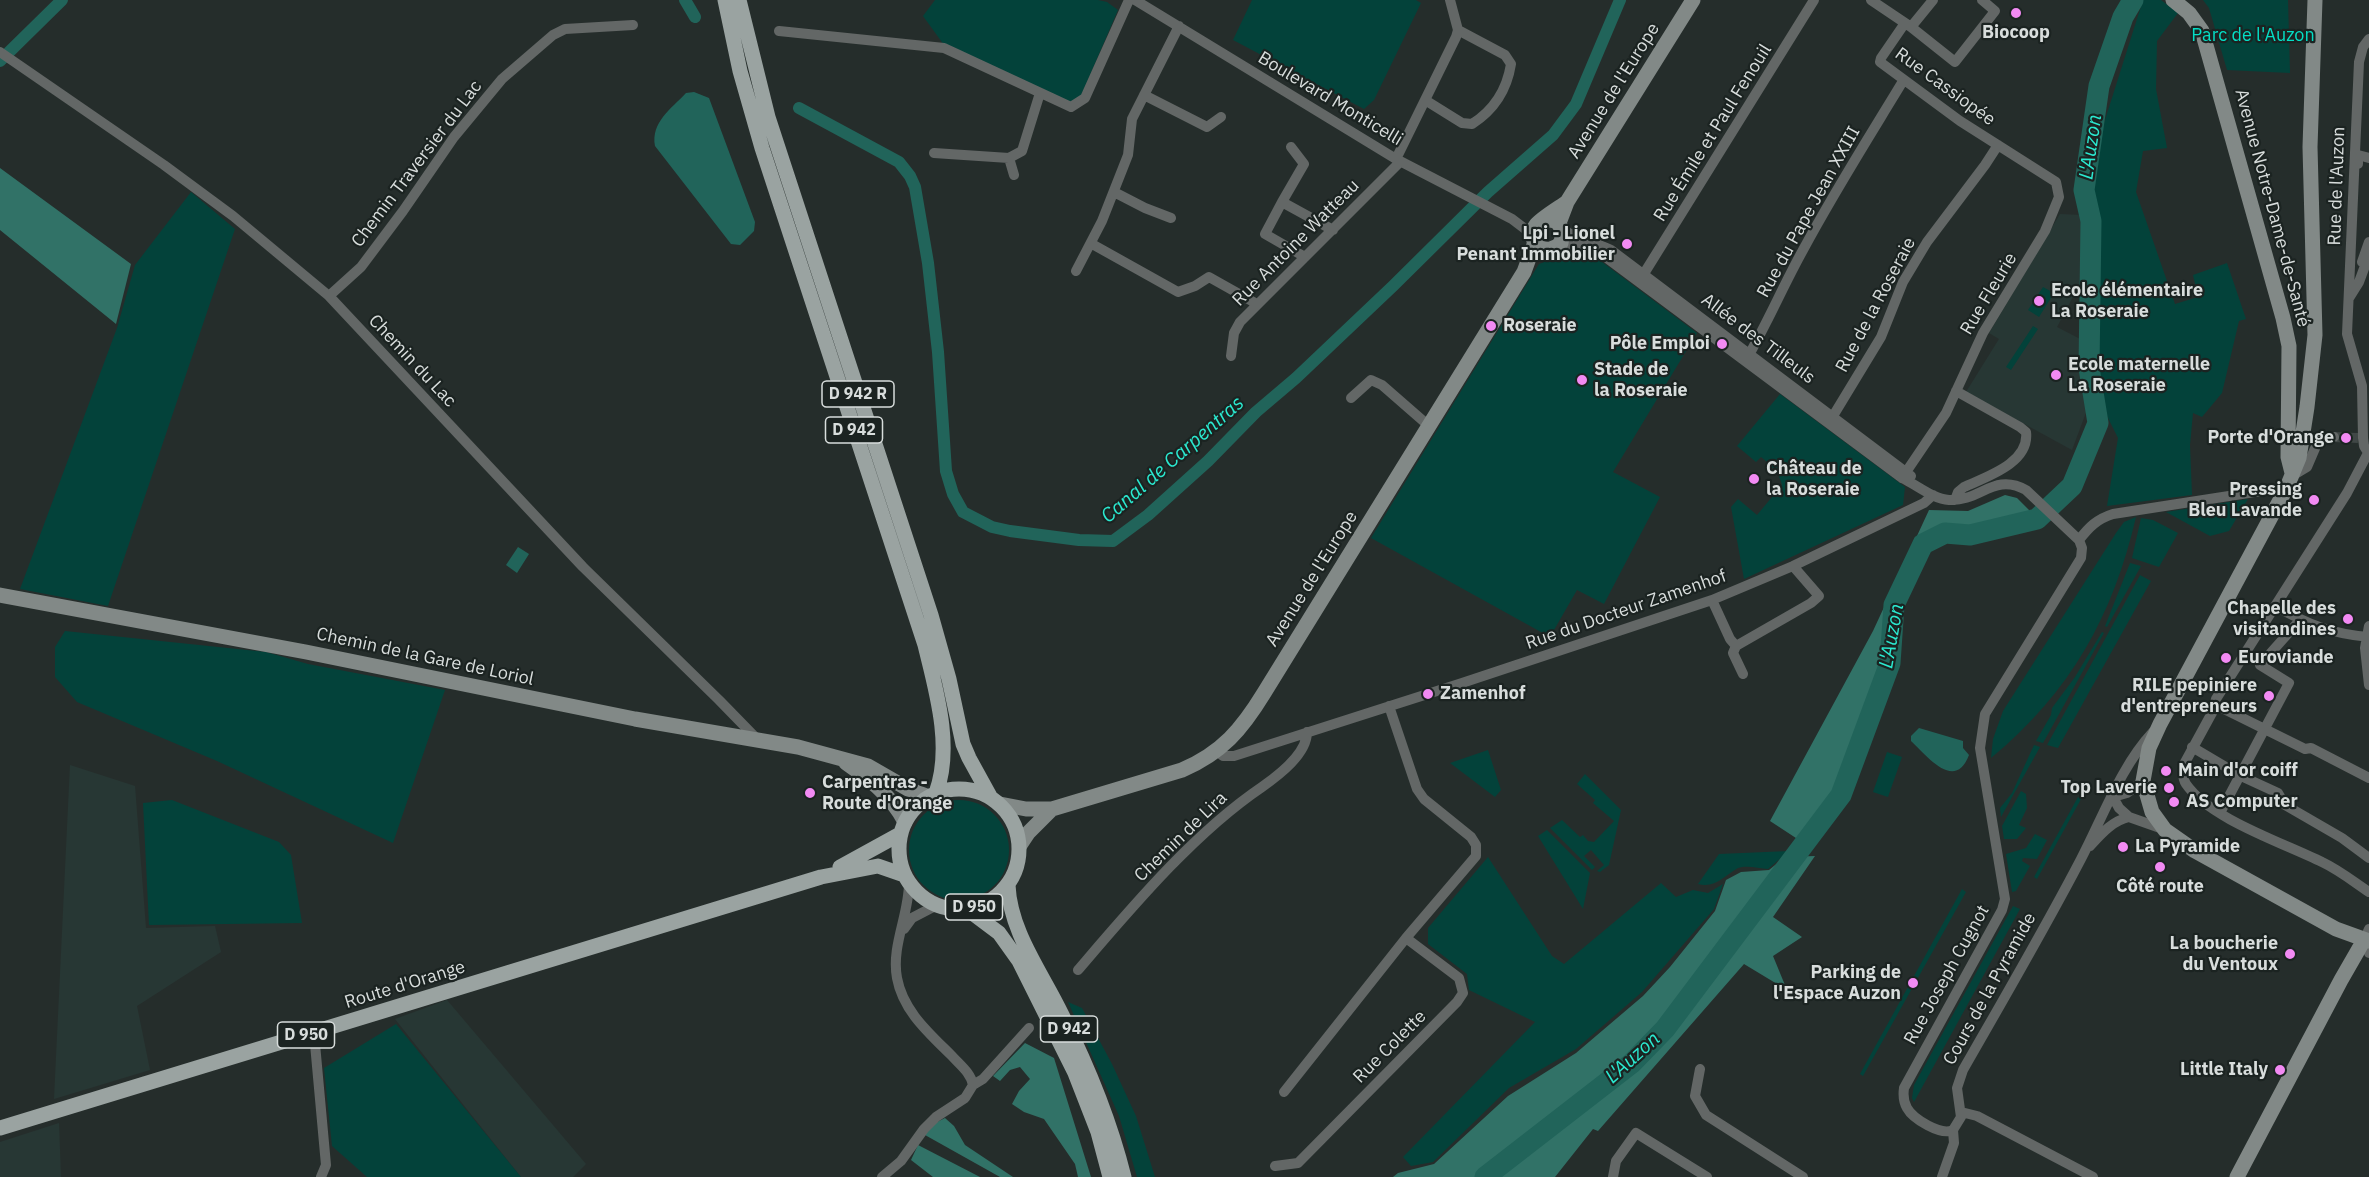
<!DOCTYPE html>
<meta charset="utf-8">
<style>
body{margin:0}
canvas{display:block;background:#252d2b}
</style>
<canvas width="2369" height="1177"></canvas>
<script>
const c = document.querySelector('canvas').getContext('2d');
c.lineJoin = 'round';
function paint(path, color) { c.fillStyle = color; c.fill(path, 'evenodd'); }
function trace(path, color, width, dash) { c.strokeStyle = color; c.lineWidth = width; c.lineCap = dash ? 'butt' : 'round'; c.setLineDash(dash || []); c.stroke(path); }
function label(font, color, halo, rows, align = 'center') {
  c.font = font + ' "IBM Plex Sans",sans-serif'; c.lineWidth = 4.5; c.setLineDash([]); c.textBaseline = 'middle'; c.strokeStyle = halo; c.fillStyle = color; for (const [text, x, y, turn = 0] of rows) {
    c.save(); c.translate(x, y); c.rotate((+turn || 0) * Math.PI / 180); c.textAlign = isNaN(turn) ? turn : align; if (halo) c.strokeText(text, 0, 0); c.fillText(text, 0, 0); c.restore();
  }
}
const built = new Path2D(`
 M2060,214l22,1 2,61 -27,51 27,14 4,66 -16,43 -106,-58 33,-53 -10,-6z
 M70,765l65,21 11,142 69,-2 6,26 -84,54 13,64 -96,29z
 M447,1000l139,164 -13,13h-52l-126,-158z
 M59,1123l2,54h-61v-35z`);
const green = new Path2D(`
 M935,0h163l9,2 11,8 -37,86 -10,8 -127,-59 -21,-29z
 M1252,0h164l5,3 -47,97 -10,9 -131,-69z
 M2143,0h18l17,13 -21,28 -1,48 11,59 -24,3 -7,41 39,112 23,-7 -5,-22 34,-12 19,56 -7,2 -17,72 -20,24 -9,-4 -3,32 2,50 -85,11 11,-68 -14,-28 -13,-66 8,-92 -8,-88z
 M2203,0h85l2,73 -63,-3 -18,-62z
 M191,192l44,37 -127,377 -88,-17 97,-261 18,-63z
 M1572,251l26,8 99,74 -84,139 47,25 -56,107 -27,-14 -27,47 -179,-99 168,-274z
 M2043,287l11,6 -15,24 -11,-7z
 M2033,326l5,3 -27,41 -5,-3z
 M1780,394l125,93 -2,18 -159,74 -13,-72 7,-8 19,16 25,-30c-3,-13 -11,-20 -21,-28l-5,5 -19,-16z
 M2248,499l-19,32 -19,5 -44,-24z
 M2136,517c-23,99 -66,176 -145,241l2,-19 10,-28 113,-178 8,-11z
 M2141,518l12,2 25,13 -19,34 -27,-9z
 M2130,563l11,3 -34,61 -2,-1z
 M2140,575l11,6 -93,167 -11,-3z
 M65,631l201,21 42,12 137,26 -52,153 -176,-82 -140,-59 -22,-25v-30z
 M2102,632l2,1 -61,110 -7,-2 15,-26 1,-7 23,-31z
 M2034,745l6,2 -39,70 -1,-9 12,-15z
 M1488,750l13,40 -6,7 -45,-34z
 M1887,752l15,5 -14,40 -15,-5z
 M1585,774l36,36 -12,55 -9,7 -3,-1 7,-6 -13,-15 -7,6 11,11 -3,3 -42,-42 12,-8 18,17 3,-2 5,6 6,1 20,-21 -21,-18 2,-3 -18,-16z
 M2021,791l5,3 1,14 -8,17 7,3 -9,11h-13l-2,-13z
 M2078,797l3,2 -44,80 -3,-2z
 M909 850a50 50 0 1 1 100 0a50 50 0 1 1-100 0Z
 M172,800l107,42 12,13 11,68 -153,2 -6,-122z
 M1547,830l43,43 -7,36 -45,-73z
 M2035,834l12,6 -10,19 -14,-1 -1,3 8,5 -14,25 -4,1 -6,-38 20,-6z
 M1789,851l-21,18c-9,-1 -22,-4 -30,-1 -13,7 -23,21 -40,16l21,-30z
 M1488,857l64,99 12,8 97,-81 15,14 17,-7 15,3 15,-9 -9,25 -72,83 -66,57 -67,39 -76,74 -22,4 -8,-9 132,-135 -66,-32 -2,-16 -39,-30v-16z
 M1962,889l4,3 -103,184 -3,-2z
 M2013,906l7,3 -106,193 -2,-4 2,-13z
 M1068,1002l14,6 30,56 24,52 19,61h-18l-18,-61z
 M396,1024l125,153h-154l-35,-31 -8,-78z`);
const forest = new Path2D(`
 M0,168l131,96 -15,60 -116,-94z
 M2005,495l12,3 17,17 -63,15 -29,-1 -22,12 -30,65 -3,56 -49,132 -39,46 -29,-19 103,-190 56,-121 39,1z
 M1815,856l-42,61 29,20 -29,19 14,34 -43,-26 -146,167 -5,-2 -38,48h-162l5,-4 36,-9 74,-68 68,-43 67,-57 27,-29 45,-56 11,-31 15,-8 28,-2 16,-13z
 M1025,1043l29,15 37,119h-13l-3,-13 -31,-45 -20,-7 -12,-8 7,-13 11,-12 -10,-12 -10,3 -10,11 -7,-5z
 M945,1118l9,8 11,19 48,32h-13l-75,-42 6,-10z
 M918,1145l62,32h-47l-22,-17z`);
const water = new Path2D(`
 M694,92l15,6 46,124 -1,9 -14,14 -9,-1 -76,-98c-4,-24 16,-37 31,-53z
 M518,547l11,7 -12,19 -11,-8z
 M1919,728l44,13v7l6,7c-14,37 -42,1 -58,-14v-5z`);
const canal = new Path2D(`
 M685,0l10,17
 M0,61l62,-61
 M799,108l100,54 11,14 5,11 13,76 10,89 8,119 7,23 10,18 29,15 18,4 69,9 34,1 35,-26 60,-54 48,-49 40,-34 97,-92 95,-94 65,-57 23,-31 44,-104`);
const river = new Path2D(`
 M1485,1177l147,-114 33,-34 176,-234 49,-132 4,-58 29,-61 22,-11 25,2 67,-16 35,-33 26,-63 -9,-55 2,-147 -7,-31 15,-104 24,-69 10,-17`);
const streetTunnel = new Path2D(`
 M2334,437l24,1`);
const street = new Path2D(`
 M1135,0l261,159 116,60 21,16
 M1871,0l40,27 44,35 40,-51 -13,-11
 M1911,27l22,-27
 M779,31l165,17 127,59 14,-9 44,-98
 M2369,39l-6,8 -4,15 -12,272 15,52 1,52 1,8 5,8
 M0,52l164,113 69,51 96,80 254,271 136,133 39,40
 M1144,95l63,32 14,-10
 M1425,100l37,23 10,1c22,-14 35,-35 39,-60l-6,-9 -47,-25
 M934,153l75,5 13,-7 18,-58
 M1009,158l5,17
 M1396,159l60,-122 2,-7 -8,-30
 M2358,164v-9l11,3
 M1114,192l31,16 26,10
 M1282,202l22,-38 -13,-17
 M1563,230c16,9 32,12 48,20l300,226
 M1092,244l86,48 17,-6 14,-9 48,27
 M1558,246l22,-1 20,8 302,225c15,7 31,21 47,22 31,2 45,-28 77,-10l53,50 3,8 -1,10 -96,156 -5,34 25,151 -3,11 -98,178c-1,7 -1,13 3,20 6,11 34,28 46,22
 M1305,257l-40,-23 17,-32 51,28
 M2362,262l7,-20
 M1076,271l26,-50 26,-66 4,-36 47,-93
 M1640,280l174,-280
 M329,296l32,-29 42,-56 51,-74 48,-58 51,-44 12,-6 68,-4
 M2349,298l10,-16 10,-27
 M1231,356l3,-23 6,-11 160,-160
 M1746,360c21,-36 37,-74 57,-110 31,-58 66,-113 100,-169
 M1351,398l20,-18 11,5 47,41
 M1830,421l51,-84 22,-55 24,-40 58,-77 13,-20
 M2368,453l-21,40 -131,206 -3,12 -30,55c0,6 -1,12 3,18 24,35 98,59 136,78 17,8 32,20 47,30
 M2292,476l15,-9 12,-28 15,-2
 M1902,478l44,-65 37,-80 62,-102 14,-34 -3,-15 -96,-61 -80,-59 1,-4 24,-35
 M1955,500l3,-8 6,-5c22,-10 66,-24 62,-55l-6,-5 -64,-36
 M2079,540c10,-13 18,-21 34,-26l174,-27
 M1712,600l18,39 6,7 75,-43 8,-7 -26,-30
 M2275,606c32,18 57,28 94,31
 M2369,626l-4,22 4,37
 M1736,646l-3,7 10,21
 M2214,704l91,45 6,-1 58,30
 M2192,747l49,29 37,17 7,12 57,33 27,20
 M1216,751l7,5h11l228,-73 250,-83 81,-34 131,-63 9,-8
 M2113,797l14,-4 16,-12
 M2113,797l6,11 10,9
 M2220,813l69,-130 -29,-18 40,-45
 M2090,846c11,-12 22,-25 39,-29l34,12
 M904,929l8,-11 25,-13
 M2369,929l-5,11 5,13
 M1078,970c54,-63 116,-137 184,-183 17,-12 45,-33 45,-55
 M314,1033l12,132 -5,12
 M1700,1069l-5,27 11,19 97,62
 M973,1085l10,-6 46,-51
 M1284,1092l122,-154 70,-82v-11l-5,-8 -47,-38 -7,-10 -28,-83
 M1961,1112l16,4 116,61
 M1953,1130l8,-13 -4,-29 6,-18c40,-70 81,-140 118,-211 22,-42 40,-93 72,-127
 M1275,1166l23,-3 159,-161 6,-9 -4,-15 -53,-40
 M882,1177l19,-16 23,-32 12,-12 29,-19 8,-13c-2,-12 -13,-20 -21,-29 -23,-23 -49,-45 -55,-78 -6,-32 12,-63 12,-95
 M1613,1177l3,-16 20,-28 71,44
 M1942,1177l12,-34 -1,-13`);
const secondary = new Path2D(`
 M2173,0l16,13 13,18 81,287 6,28 -1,111 4,16
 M2315,0l-5,147 5,188 -8,72 -8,51 -12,29 -127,237 -11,24 -6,33 9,31 13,18 30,21 141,78 33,12
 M1545,219l11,2 7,9 -2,13c-15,16 -37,-2 -25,-18 4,-6 24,-18 31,-23
 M1559,223l8,-21 126,-202
 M0,595l306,57 329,67 163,28 70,19 40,23 21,8
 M846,763c24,17 45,32 59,59
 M1000,804l26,5h26l130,-39c40,-17 60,-41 82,-77l260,-421 11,-30
 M1020,845l8,-12 24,-24
 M2237,1177l104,-197 23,-40`);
const primary = new Path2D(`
 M725,0l15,71 22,77 163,497c11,45 28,102 11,148
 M739,0l29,117 163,498 18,64 14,65 6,14 22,40
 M899 849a60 60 0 1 1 120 0a60 60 0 1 1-120 0Z
 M840,867l60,-33
 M1008,885c2,47 34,88 54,130 26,52 48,106 62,162
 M967,909l32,24 20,28 56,112 23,59 12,45
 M0,1128l821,-251 57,-11 26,9`);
const markers = [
 [2016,13,6,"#f28af3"],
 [1627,244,6,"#f28af3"],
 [2039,301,6,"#f28af3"],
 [1491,326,6,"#f28af3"],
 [1722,344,6,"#f28af3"],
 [2056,375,6,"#f28af3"],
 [1582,380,6,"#f28af3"],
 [2346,438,6,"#f28af3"],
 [1754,479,6,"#f28af3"],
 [2314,500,6,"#f28af3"],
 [2348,619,6,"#f28af3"],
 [2226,658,6,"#f28af3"],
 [1428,694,6,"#f28af3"],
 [2269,696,6,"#f28af3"],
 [2166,771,6,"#f28af3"],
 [2169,788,6,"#f28af3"],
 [810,793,6,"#f28af3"],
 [2174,802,6,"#f28af3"],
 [2123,847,6,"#f28af3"],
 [2160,867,6,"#f28af3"],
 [2290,954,6,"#f28af3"],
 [1913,983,6,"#f28af3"],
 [2280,1070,6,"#f28af3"]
];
const shields = [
 [858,394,72],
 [854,430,57],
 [974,907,57],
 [1069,1029,57],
 [306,1035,57]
];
const shieldNames = [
 ["D 942 R",858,394],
 ["D 942",854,430],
 ["D 950",974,907],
 ["D 942",1069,1029],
 ["D 950",306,1035]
];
const poiNames = [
 ["Biocoop",2016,33,"center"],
 ["Lpi - Lionel",1615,234,"right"],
 ["Penant Immobilier",1615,255,"right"],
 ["Ecole élémentaire",2051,291],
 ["La Roseraie",2051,312],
 ["Roseraie",1503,326],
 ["Pôle Emploi",1710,344,"right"],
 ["Ecole maternelle",2068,365],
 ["La Roseraie",2068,386],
 ["Stade de",1594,370],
 ["la Roseraie",1594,391],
 ["Porte d'Orange",2334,438,"right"],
 ["Château de",1766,469],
 ["la Roseraie",1766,490],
 ["Pressing",2302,490,"right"],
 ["Bleu Lavande",2302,511,"right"],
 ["Chapelle des",2336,609,"right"],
 ["visitandines",2336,630,"right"],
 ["Euroviande",2238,658],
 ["RILE pepiniere",2257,686,"right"],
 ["d'entrepreneurs",2257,707,"right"],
 ["Zamenhof",1440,694],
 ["Main d'or coiff",2178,771],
 ["Carpentras -",822,783],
 ["Route d'Orange",822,804],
 ["Top Laverie",2157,788,"right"],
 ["AS Computer",2186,802],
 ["La Pyramide",2135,847],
 ["Côté route",2160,887,"center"],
 ["La boucherie",2278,944,"right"],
 ["du Ventoux",2278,965,"right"],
 ["Parking de",1901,973,"right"],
 ["l'Espace Auzon",1901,994,"right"],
 ["Little Italy",2268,1070,"right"]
];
const parkNames = [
 ["Parc de l'Auzon",2253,36]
];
const streetNames = [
 ["Rue Cassiopée",1945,87,36],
 ["Avenue de l'Europe",1614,91,-58],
 ["Boulevard Monticelli",1330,99,31],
 ["Rue Émile et Paul Fenouil",1713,133,-58],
 ["Chemin Traversier du Lac",417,164,-53],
 ["Rue de l'Auzon",2337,186,-88],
 ["Avenue Notre-Dame-de-Santé",2272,208,75],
 ["Rue du Pape Jean XXIII",1809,212,-61],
 ["Rue Antoine Watteau",1296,243,-45],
 ["Rue Fleurie",1989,294,-59],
 ["Rue de la Roseraie",1876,305,-62],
 ["Allée des Tilleuls",1758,339,37],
 ["Chemin du Lac",412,361,47],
 ["Avenue de l'Europe",1312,579,-58],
 ["Rue du Docteur Zamenhof",1626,610,-19],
 ["Chemin de la Gare de Loriol",425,657,12],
 ["Chemin de Lira",1181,837,-44],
 ["Rue Joseph Cugnot",1947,975,-61],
 ["Route d'Orange",405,985,-17],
 ["Cours de la Pyramide",1990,989,-61],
 ["Rue Colette",1390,1047,-45]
];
const waterNames = [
 ["L'Auzon",2091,147,-82],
 ["Canal de Carpentras",1173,460,-41],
 ["L'Auzon",1892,636,-80],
 ["L'Auzon",1633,1058,-42]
];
paint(built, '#273734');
paint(green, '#03423a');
paint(forest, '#317267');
paint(water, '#21645a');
trace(canal, '#21645a', 12);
trace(river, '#21645a', 21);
trace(streetTunnel, '#404746', 10, [10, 5]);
trace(street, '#636766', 10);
trace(secondary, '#828987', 15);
trace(primary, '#9aa3a1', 15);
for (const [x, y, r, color] of markers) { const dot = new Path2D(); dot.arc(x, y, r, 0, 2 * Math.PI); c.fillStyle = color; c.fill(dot); trace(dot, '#1b2321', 2); }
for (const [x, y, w] of shields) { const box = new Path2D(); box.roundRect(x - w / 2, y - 13, w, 26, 4.5); c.fillStyle = '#1b2321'; c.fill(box); trace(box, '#d8dddc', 1.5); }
label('bold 16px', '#d8dddc', null, shieldNames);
label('bold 18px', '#d8dddc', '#1b2321', poiNames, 'left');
label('18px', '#04dec5', '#1b2321', parkNames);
label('18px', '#d8dddc', '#1b2321', streetNames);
label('italic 20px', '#2be9d0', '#1b2321', waterNames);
</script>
